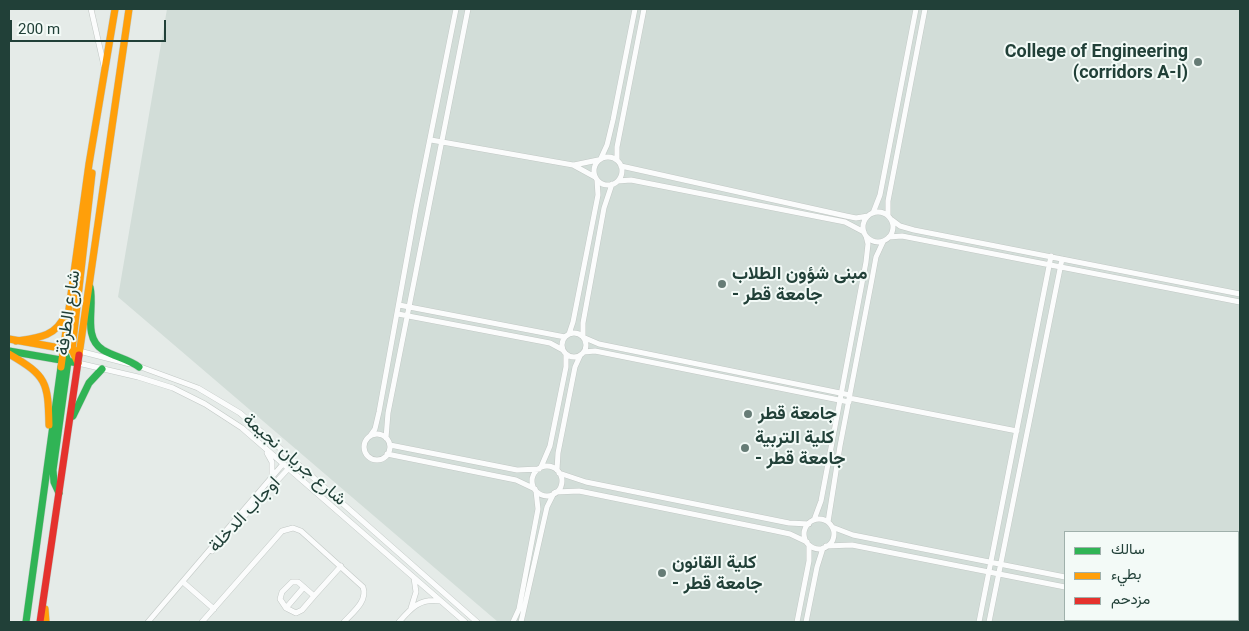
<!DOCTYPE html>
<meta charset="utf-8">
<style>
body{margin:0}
#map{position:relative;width:1249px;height:631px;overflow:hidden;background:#e5ebe8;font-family:Roboto,Vazirmatn,sans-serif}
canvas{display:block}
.frame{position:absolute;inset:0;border:10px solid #214038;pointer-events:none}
.legend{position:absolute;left:1064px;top:531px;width:175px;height:90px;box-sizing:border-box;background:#f3faf7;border:1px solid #9fb0ab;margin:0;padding:6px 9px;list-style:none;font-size:15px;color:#214038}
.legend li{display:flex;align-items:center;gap:10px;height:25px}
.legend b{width:25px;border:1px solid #9fb0ab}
.scale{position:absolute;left:10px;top:20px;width:156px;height:22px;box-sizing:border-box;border:2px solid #214038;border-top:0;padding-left:6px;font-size:15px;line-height:18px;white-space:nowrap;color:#214038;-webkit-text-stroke:4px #f3faf7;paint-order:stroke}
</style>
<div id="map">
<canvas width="1249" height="631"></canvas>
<div class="frame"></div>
<ul class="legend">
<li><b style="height:6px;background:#30b455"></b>سالك</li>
<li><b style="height:6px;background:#ff9f0a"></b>بطيء</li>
<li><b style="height:6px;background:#e5322d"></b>مزدحم</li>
</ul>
<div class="scale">200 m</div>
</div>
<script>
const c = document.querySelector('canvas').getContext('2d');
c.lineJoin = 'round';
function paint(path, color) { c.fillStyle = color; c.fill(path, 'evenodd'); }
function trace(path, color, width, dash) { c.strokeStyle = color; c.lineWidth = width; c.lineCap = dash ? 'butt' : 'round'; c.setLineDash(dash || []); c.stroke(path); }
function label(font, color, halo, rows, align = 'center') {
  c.font = font + ' Roboto,Vazirmatn,sans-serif'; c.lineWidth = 4; c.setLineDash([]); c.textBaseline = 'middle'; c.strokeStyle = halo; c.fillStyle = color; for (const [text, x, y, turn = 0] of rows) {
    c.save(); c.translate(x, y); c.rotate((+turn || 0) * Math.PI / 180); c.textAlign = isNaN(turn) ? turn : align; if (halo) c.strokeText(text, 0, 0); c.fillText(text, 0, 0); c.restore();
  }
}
const built = new Path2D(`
 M167,9h1073v613h-742l-380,-325zM1065,532h173v88h-173z`);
const street = new Path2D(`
 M91,9l13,57
 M431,140l142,25 22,12
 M594 171a14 14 0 1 1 28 0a14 14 0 1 1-28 0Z
 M601,158l6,-13 6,-25 22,-111
 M617,160v-13l27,-138
 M574,165l24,-5
 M621,166l225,50 10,2 12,-2
 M618,181l13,-1 214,42 19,10
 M863 227a15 15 0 1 1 30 0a15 15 0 1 1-30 0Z
 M873,213l7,-18 36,-186
 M888,215v-14l37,-192
 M892,220l8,6 14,4 326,64
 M889,237l13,-1 338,66
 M399,305l166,32
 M398,314l152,29 13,7
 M562 345a12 12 0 1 1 24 0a12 12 0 1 1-24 0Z
 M569,334l4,-12 25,-127 -1,-15
 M583,336v-13l21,-115 8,-24
 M585,338l14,6 251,51
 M79,351l51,13
 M584,352l11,-1 254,51
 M78,363l60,14 35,11 32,16 37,24 223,194
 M138,366l60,22 42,25 237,209
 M849,398l168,33
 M364 447a13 13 0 1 1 26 0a13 13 0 1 1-26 0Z
 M370,436l5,-7 4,-17 37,-204 40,-199
 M386,438l2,-25 80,-404
 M390,445l127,25 22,-1
 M267,453l5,9v13
 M387,454l129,26 19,9
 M532 481a15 15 0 1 1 30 0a15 15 0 1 1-30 0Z
 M541,467l9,-21 16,-79v-13
 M557,470l1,-17 17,-86 5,-11
 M559,473l27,9 203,41 20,1
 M556,492l23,-1 192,39 19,4 17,8
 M804 534a15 15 0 1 1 30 0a15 15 0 1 1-30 0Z
 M814,520l7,-19 45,-239 2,-18 -2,-8
 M828,522l12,-76 32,-167 4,-22 7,-15
 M832,527l21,8 212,42
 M826,546l26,-1 213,42
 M212,551l76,-82
 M183,582l31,27
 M292,582h6l16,14 -12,14 -6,3 -10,-5 -6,-9 2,-7z
 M314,596l27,-30
 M286,608l18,-21
 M411,608l5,-16 -2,-14
 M1238,611h2
 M1230,620l10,2
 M148,622l135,-158
 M202,622l80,-91 11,-3 8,3 62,56c5,14 -10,25 -19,35
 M399,622c12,-14 21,-24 41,-21
 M513,622l6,-13 19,-100 -2,-18
 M521,622l26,-115 7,-14
 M797,622l12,-61v-16
 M806,622l11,-55 6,-19
 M979,622l72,-366
 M989,622l73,-363`);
const fast = new Path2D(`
 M90,287c5,20 -8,50 13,63 12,7 25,9 36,17
 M9,351l69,12
 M73,416l16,-33 13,-14
 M59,493l-5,-11 -1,-12 15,-109 -4,-10
 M26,622l35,-255`);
const slow = new Path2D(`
 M9,339l68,12
 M16,341c21,-3 40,-4 49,-26
 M9,354c38,22 39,28 40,71
 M79,355l50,-346
 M78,363l-6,-13 20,-177
 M61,367l28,-203 26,-155
 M45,609l1,13`);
const jam = new Path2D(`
 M40,622l39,-267`);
const markers = [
 [1198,62,5,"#667c76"],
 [722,284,5,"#667c76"],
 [748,414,5,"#667c76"],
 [745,448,5,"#667c76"],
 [662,573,5,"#667c76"]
];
const poiNames = [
 ["College of Engineering",1188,52,"right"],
 ["(corridors A-I)",1188,73,"right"],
 ["مبنى شؤون الطلاب",732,274],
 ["- جامعة قطر",732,295],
 ["جامعة قطر",758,414],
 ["كلية التربية",755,438],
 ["- جامعة قطر",755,459],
 ["كلية القانون",672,563],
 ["- جامعة قطر",672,584]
];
const streetNames = [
 ["شارع الطرفة",69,313,-82],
 ["شارع جريان نجيمة",294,460,41],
 ["اوجاب الدخلة",245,515,-47]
];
paint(built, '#d2ddd8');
trace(street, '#c2c8c5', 6);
trace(fast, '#c0c9c5', 8);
trace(slow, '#c0c9c5', 8);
trace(jam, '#c0c9c5', 8);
trace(street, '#fbfcfc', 5);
trace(fast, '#30b455', 7);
trace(slow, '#ff9f0a', 7);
trace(jam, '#e5322d', 7);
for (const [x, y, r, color] of markers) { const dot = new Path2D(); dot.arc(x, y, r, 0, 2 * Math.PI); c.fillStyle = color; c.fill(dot); trace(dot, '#f3faf7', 2); }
label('bold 18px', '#214038', '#f3faf7', poiNames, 'left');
label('18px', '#214038', '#f3faf7', streetNames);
</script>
